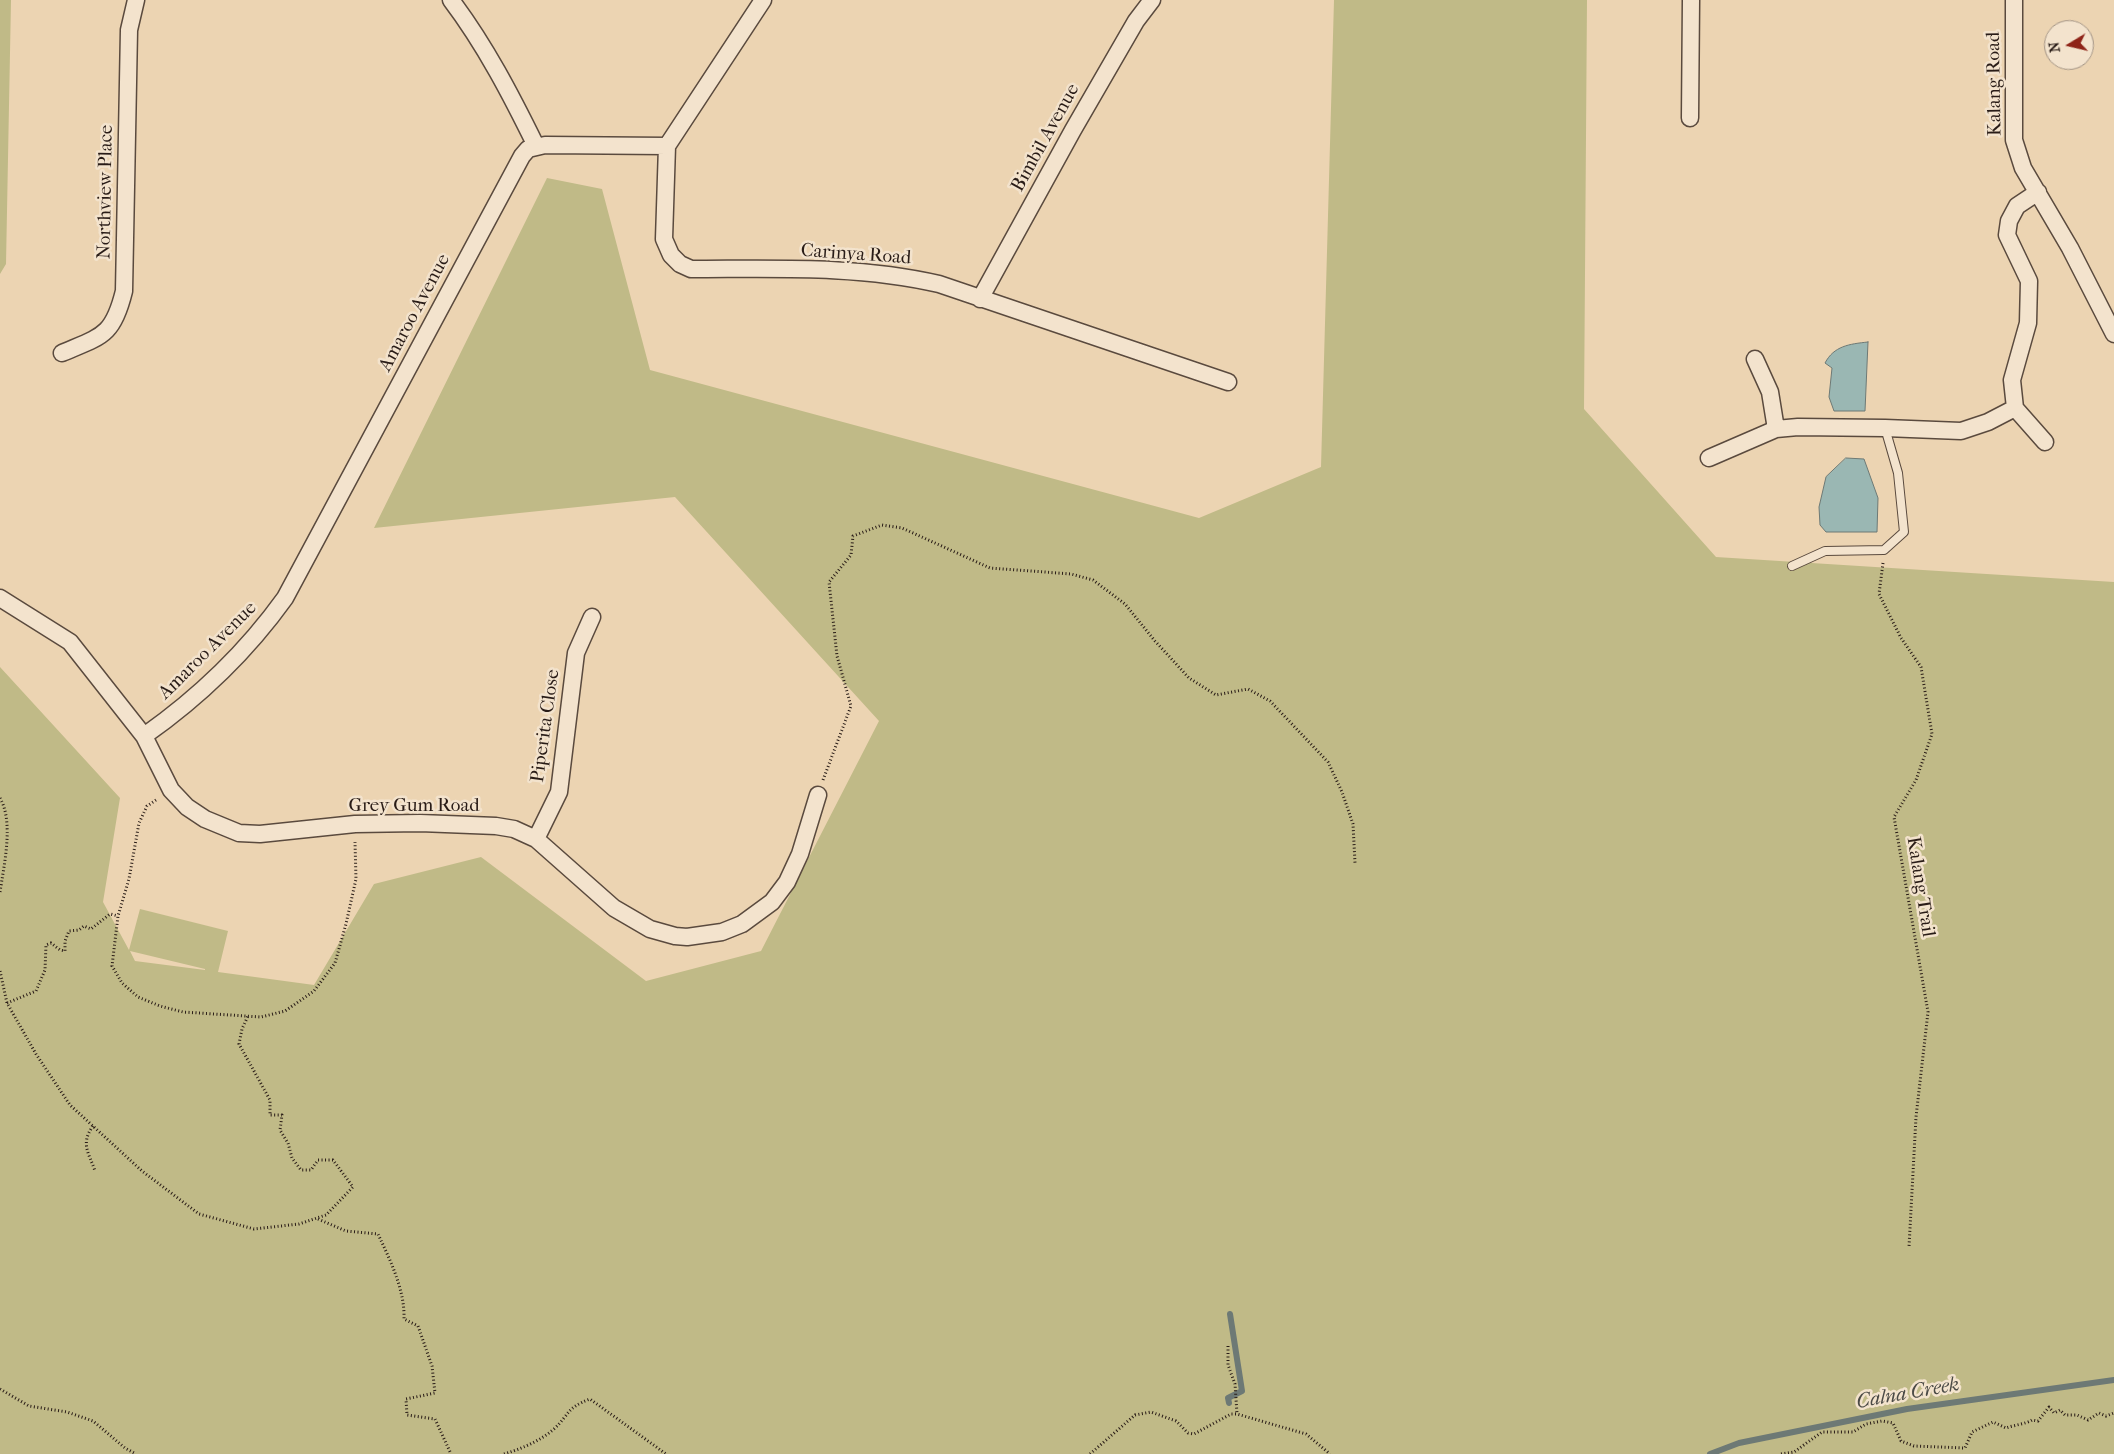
<!DOCTYPE html>
<style>
body{margin:0}
#map{position:relative;width:2114px;height:1454px;overflow:hidden;background:#ecd4b2;font-family:"IM FELL French Canon",serif}
canvas{display:block}
.north{position:absolute;left:2044px;top:20px;width:50px;height:50px;box-sizing:border-box;background:#f3e3cd;border:1px solid #a29384;border-radius:50%;rotate:261deg;font-size:14px;font-weight:700;line-height:20px;text-align:center;color:#291c17}
.north::after{content:'';display:block;margin:auto;width:18px;height:22px;background:#8f2418;clip-path:polygon(50% 0,100% 100%,50% 72%,0 100%)}
</style>
<div id="map">
<canvas width="2114" height="1454"></canvas>
<div class="north">N</div>
</div>
<script>
const c = document.querySelector('canvas').getContext('2d');
c.lineJoin = 'round';
function paint(path, color) { c.fillStyle = color; c.fill(path, 'evenodd'); }
function trace(path, color, width, dash) { c.strokeStyle = color; c.lineWidth = width; c.lineCap = dash ? 'butt' : 'round'; c.setLineDash(dash || []); c.stroke(path); }
function label(font, color, halo, rows, align = 'center') {
  c.font = font + ' "IM FELL French Canon",serif'; c.lineWidth = 5; c.setLineDash([]); c.textBaseline = 'middle'; c.strokeStyle = halo; c.fillStyle = color; for (const [text, x, y, turn = 0] of rows) {
    c.save(); c.translate(x, y); c.rotate((+turn || 0) * Math.PI / 180); c.textAlign = isNaN(turn) ? turn : align; if (halo) c.strokeText(text, 0, 0); c.fillText(text, 0, 0); c.restore();
  }
}
const green = new Path2D(`
 M0,0h11l-5,264 -6,10z
 M1334,0h253l-3,409 132,148 398,25v872h-2114v-787l120,131 -17,104 26,48 11,-41 88,22 -10,41 96,13 60,-101 107,-27 165,124 115,-30 118,-230 -204,-224 -301,31 173,-350 55,11 48,181 549,148 122,-51zM130,951l75,18v1l-70,-9z`);
const water = new Path2D(`
 M1868,342l-3,69h-31l-5,-14 3,-29 -7,-5c9,-17 24,-19 43,-21z
 M1846,458l18,1 14,39 -1,34h-51l-6,-7 -1,-18 7,-30z`);
const stream = new Path2D(`
 M1229,1403l-1,-5 14,-7 -12,-77
 M1710,1454l29,-11 168,-34 207,-29`);
const path = new Path2D(`
 M1883,563l-4,31 22,44 20,29 11,67 -16,46 -22,37 34,195 -12,105 -7,130
 M823,780l28,-74 -14,-50 -8,-74 22,-27 2,-19 29,-11 20,3 88,40 81,6 22,6 32,24 30,37 34,37 27,17 32,-6 22,12 58,61 14,30 11,32 2,39
 M0,798c14,24 4,67 0,94
 M156,800l-9,6 -8,17 -10,56 -11,37 -6,50 10,17 16,14 22,9 23,6 78,5 24,-6 29,-20 21,-28 11,-39 10,-45 -1,-37
 M0,971l7,32 29,51 34,51 72,66 57,43 55,15 45,-5 27,-9 27,-28 -20,-27h-15l-7,10h-10l-9,-12 -4,-15 -8,-13 2,-15h-12v-15l-31,-56 3,-15 6,-13
 M7,1003l29,-12 9,-21 1,-25 5,-2 9,7 5,1v-10l4,-10 10,-1 5,-4 7,3 19,-15 8,2
 M93,1126c-13,18 -4,27 2,45
 M318,1219l28,12 32,3c12,26 27,56 26,85l14,7 14,40 3,27 -29,6 1,16 28,4 16,35
 M1228,1346v19l7,19 2,30
 M0,1389l29,17 38,6 26,9 32,27 11,6
 M504,1454c17,-5 36,-13 50,-25 16,-15 12,-21 36,-30l76,55
 M1090,1454l45,-39 16,-3 25,9 12,12 6,1 37,-20h6l69,20 24,20
 M1781,1454l13,-2 28,-20h31l13,-8 16,-3 11,2 8,18 13,5 51,2 7,-16 21,-10 13,6c8,-3 20,-4 26,-8l6,1 11,-14 5,6 6,-3 5,5h12l11,5 11,-7 7,3 8,-3`);
const service = new Path2D(`
 M1792,566l33,-15 59,-1 20,-18 -6,-59 -13,-45`);
const minor = new Path2D(`
 M451,0c34,45 60,95 85,146
 M2014,0v140l9,28 47,80 44,86
 M1690,118l1,-118
 M667,146l-3,93 7,16 9,9 11,5c82,0 167,-4 248,15l289,98
 M2038,192l-21,14 -8,15 -2,14 22,46 -1,42 -16,57 3,28 30,34
 M980,299l93,-169 63,-109 16,-21
 M62,353c40,-17 51,-17 62,-62l5,-261 7,-30
 M1755,359l15,33 6,37
 M1709,458l67,-29 22,-2 87,1 76,3 27,-9 27,-14
 M0,598l70,44 74,94 27,54 16,17 18,12 34,14 21,1 95,-10 65,-1 76,3 18,3 22,10 78,69 36,21 25,7 12,1 35,-5 20,-8 30,-22 15,-20 13,-28 18,-59
 M144,736c54,-38 103,-85 141,-138l237,-442 6,-7 17,-4 122,1 96,-146
 M536,839l23,-47 17,-139 16,-36`);
const streetNames = [
 ["Kalang Road",1995,84,-91],
 ["Bimbil Avenue",1046,138,-61],
 ["Northview Place",106,192,-89],
 ["Carinya Road",856,255,4],
 ["Amaroo Avenue",415,313,-62],
 ["Amaroo Avenue",208,651,-45],
 ["Piperita Close",546,726,-82],
 ["Grey Gum Road",414,806],
 ["Kalang Trail",1920,887,81]
];
const waterNames = [
 ["Calna Creek",1908,1394,-10]
];
paint(green, '#c0ba87');
paint(water, '#9ab7b3');
trace(water, '#6d7975', 1);
trace(stream, '#6d7975', 6);
trace(service, '#5a4a3e', 10);
trace(minor, '#5a4a3e', 19);
trace(path, '#291c17', 3, [1, 2.5]);
trace(service, '#f3e3cd', 8);
trace(minor, '#f3e3cd', 16);
label('19px', '#291c17', '#f3e3cd', streetNames);
label('italic 20px', '#4b4a46', '#f3e3cd', waterNames);
</script>
